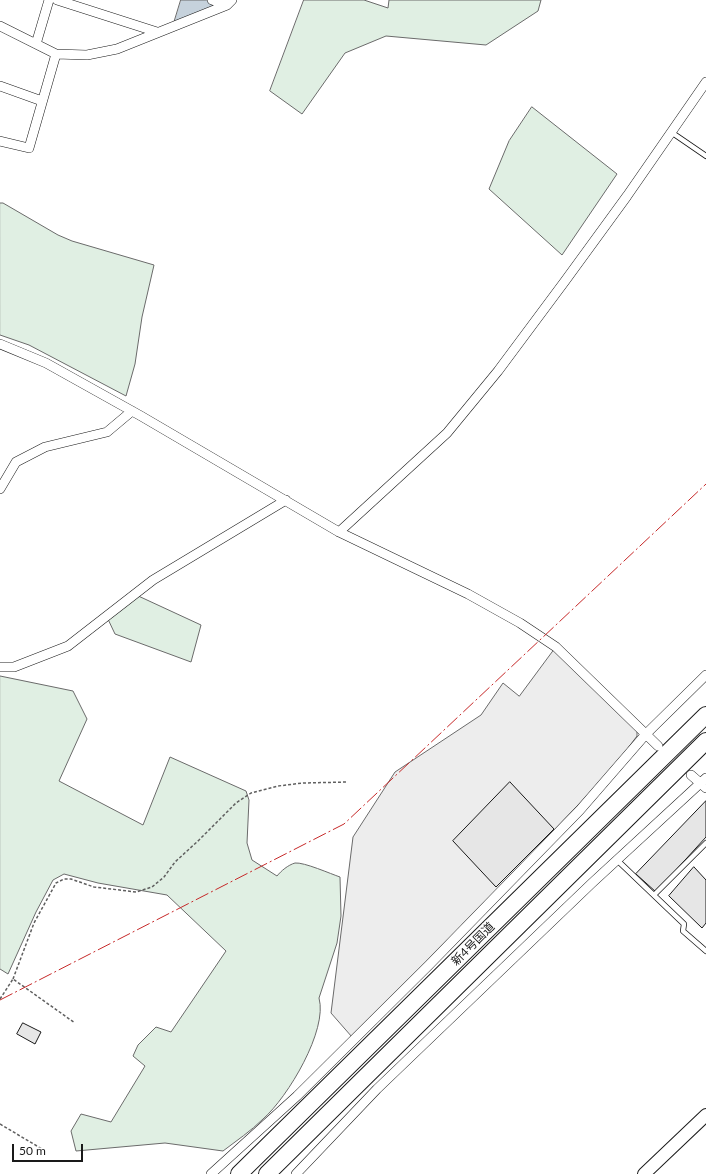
<!DOCTYPE html>
<meta charset="utf-8">
<style>
body{margin:0}
#map{position:relative;width:706px;height:1174px;overflow:hidden;background:#fff;font-family:Lato,sans-serif}
canvas{display:block}
.scale{position:absolute;left:12px;top:1144px;width:71px;height:18px;box-sizing:border-box;border:2px solid #1a1a1a;border-top:0;padding-left:5px;font-size:12px;line-height:14px;white-space:nowrap;color:#1a1a1a;-webkit-text-stroke:3px #fff;paint-order:stroke}
</style>
<div id="map">
<canvas width="706" height="1174"></canvas>
<div class="scale">50 m</div>
</div>
<script>
const c = document.querySelector('canvas').getContext('2d');
c.lineJoin = 'round';
function paint(path, color) { c.fillStyle = color; c.fill(path, 'evenodd'); }
function trace(path, color, width, dash) { c.strokeStyle = color; c.lineWidth = width; c.lineCap = dash ? 'butt' : 'round'; c.setLineDash(dash || []); c.stroke(path); }
function label(font, color, halo, rows, align = 'center') {
  c.font = font + ' Lato,"Noto Sans JP",sans-serif'; c.lineWidth = 3; c.setLineDash([]); c.textBaseline = 'middle'; c.strokeStyle = halo; c.fillStyle = color; for (const [text, x, y, turn = 0] of rows) {
    c.save(); c.translate(x, y); c.rotate((+turn || 0) * Math.PI / 180); c.textAlign = isNaN(turn) ? turn : align; if (halo) c.strokeText(text, 0, 0); c.fillText(text, 0, 0); c.restore();
  }
}
const green = new Path2D(`
 M304,0h60l24,8 1,-8h152l-3,11 -52,34 -100,-9 -41,17 -43,61 -32,-23z
 M532,107l85,67 -55,81 -73,-66 20,-48z
 M0,203h3l55,32 14,6 82,24 -12,52 -7,47 -9,32 -97,-51 -29,-10z
 M134,594l67,31 -10,37 -76,-28 -9,-19z
 M0,676l73,15 14,28 -28,62 84,44 27,-68 76,34 3,9 -2,43 5,17 25,16c4,-5 11,-11 18,-13 9,-1 36,11 45,14l1,39 -4,27 -18,55c9,32 -31,99 -56,121 -12,12 -27,22 -40,32l-58,-8 -89,8 -5,-20 10,-17 30,8 34,-56 -12,-10 5,-11 18,-18 15,5 55,-81 -59,-56 -69,-12 -34,-9 -11,6 -17,32 -28,62 -8,-5z`);
const parking = new Path2D(`
 M554,650l83,80v6l-18,24 -21,24 -101,106 -145,147 -21,-24 22,-176 42,-65 86,-57 22,-32 16,13z`);
const water = new Path2D(`
 M181,0h31l15,5 -54,21z`);
const building = new Path2D(`
 M510,782l44,47 -58,58 -43,-46z
 M706,801v36l-50,55 -20,-18z
 M694,867l12,13v43l-4,5 -33,-32z
 M23,1023l18,9 -6,12 -18,-10z`);
const path = new Path2D(`
 M13,979l21,-56 22,-40 8,-4h7l23,8 42,5 16,-5 12,-10 11,-15 24,-22 37,-37 15,-10 27,-7 25,-3 45,-1
 M0,999l13,-20 62,44
 M0,1124l47,28`);
const lane = new Path2D(`
 M671,132l35,24
 M617,860l67,64 -1,7 23,20
 M654,895l52,-52`);
const street = new Path2D(`
 M57,0l100,32
 M212,0l15,5
 M0,26l56,28 31,1 30,-6 110,-44 5,-5
 M36,44l13,-44
 M0,86l42,15
 M0,141l29,7 27,-94
 M0,344l46,19 95,53 198,116 129,62 52,29 36,24 102,99
 M0,489l16,-27 29,-15 62,-15 25,-21
 M339,532l108,-99 51,-62 67,-90 62,-85 79,-114
 M0,667h14l54,-21 85,-66 133,-80
 M691,775l15,13
 M211,1174l86,-78 132,-131 151,-155 66,-76 60,-59
 M296,1174l81,-85 215,-206 114,-105`);
const secondary = new Path2D(`
 M644,1174l62,-59`);
const highway = new Path2D(`
 M239,1174l467,-459
 M267,1174l439,-433`);
const power = new Path2D(`
 M0,1000l344,-176 362,-340`);
const streetNames = [
 ["新4号国道",473,944,-45]
];
paint(green, '#e0efe3');
trace(green, '#6a6a6a', 1);
paint(parking, '#ededed');
trace(parking, '#6a6a6a', 1);
paint(water, '#c6d2dc');
trace(water, '#6a6a6a', 1);
paint(building, '#e6e6e6');
trace(building, '#1a1a1a', 1);
trace(lane, '#1a1a1a', 6);
trace(street, '#1a1a1a', 10);
trace(secondary, '#1a1a1a', 14);
trace(highway, '#1a1a1a', 18);
trace(path, '#5f5f5f', 1.5, [3, 2]);
trace(lane, '#fff', 4.5);
trace(street, '#fff', 9);
trace(secondary, '#fff', 12);
trace(highway, '#fff', 16);
trace(power, '#c62828', 1, [14, 3, 2, 3]);
label('12px', '#1a1a1a', '#fff', streetNames);
</script>
